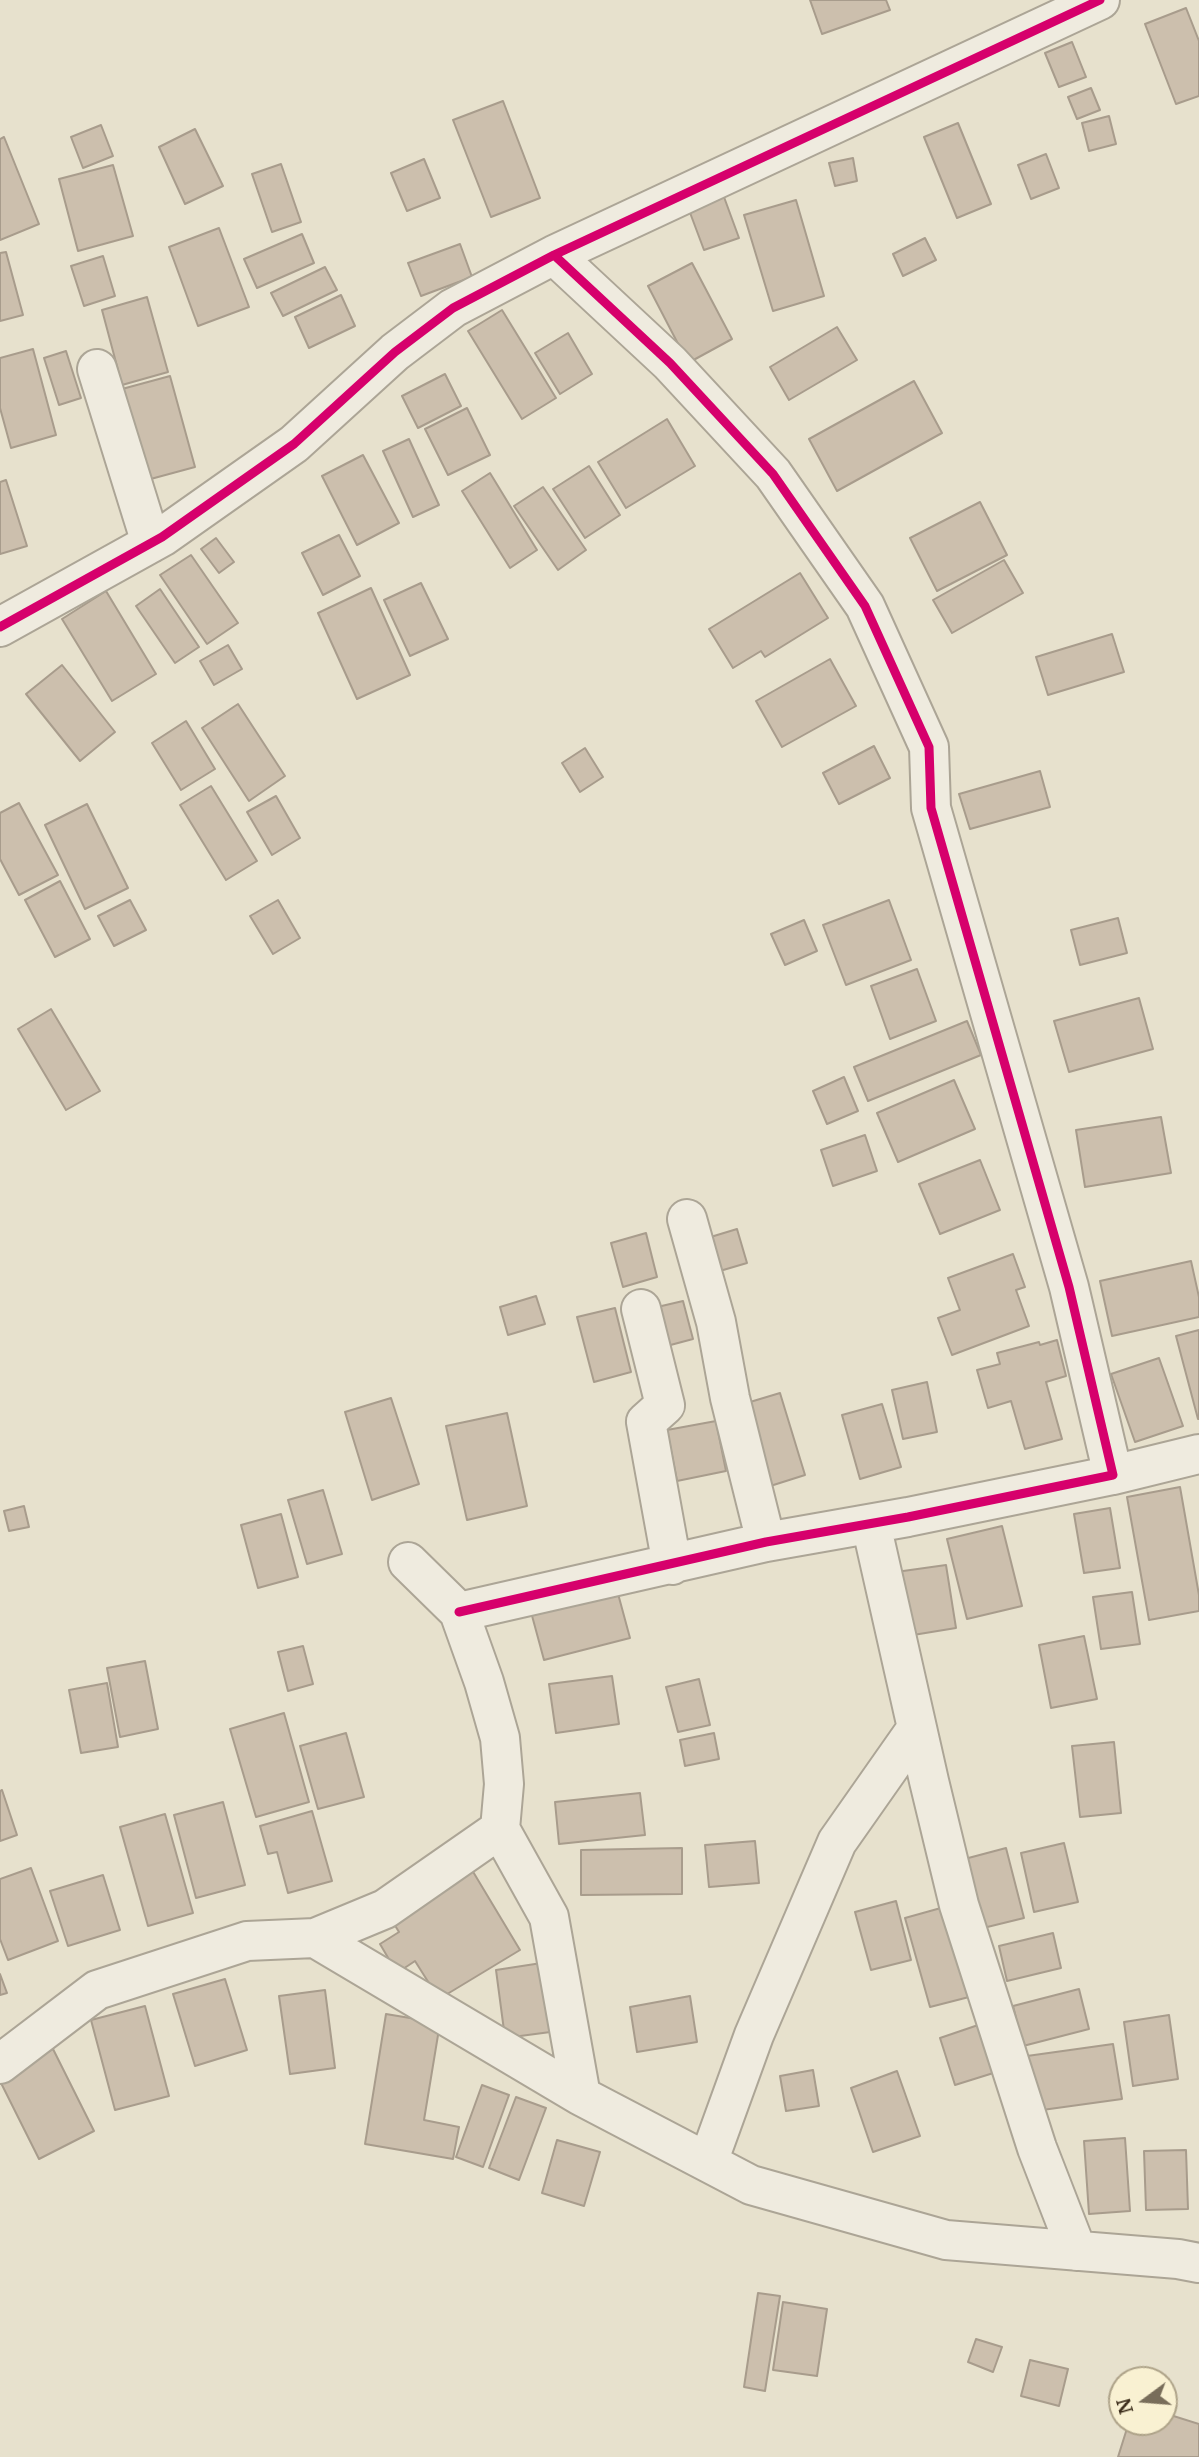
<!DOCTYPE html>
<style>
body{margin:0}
#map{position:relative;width:1199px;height:2457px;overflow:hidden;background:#e7e1cd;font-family:Merriweather,serif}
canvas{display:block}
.north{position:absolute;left:1108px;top:2366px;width:70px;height:70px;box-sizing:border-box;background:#f9f1d2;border:2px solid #aea389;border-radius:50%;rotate:254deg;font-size:19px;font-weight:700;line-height:28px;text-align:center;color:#3d2e1c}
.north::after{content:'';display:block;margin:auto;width:24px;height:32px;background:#786d5a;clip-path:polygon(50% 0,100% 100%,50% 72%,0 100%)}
</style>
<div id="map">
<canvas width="1199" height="2457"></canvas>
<div class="north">N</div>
</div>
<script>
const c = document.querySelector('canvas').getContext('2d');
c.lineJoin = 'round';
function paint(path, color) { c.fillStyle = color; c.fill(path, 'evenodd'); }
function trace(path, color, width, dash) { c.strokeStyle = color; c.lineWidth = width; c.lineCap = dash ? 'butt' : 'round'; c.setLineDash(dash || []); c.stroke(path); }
const building = new Path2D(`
 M810,0h76l4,10 -68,24z
 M1186,8l13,33v55l-23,8 -31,-80z
 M1072,42l14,35 -27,10 -14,-34z
 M1091,88l9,22 -23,9 -9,-22z
 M503,101l37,97 -49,19 -38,-97z
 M1109,116l7,28 -27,7 -7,-28z
 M958,123l33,81 -34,14 -33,-81z
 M101,125l12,31 -30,12 -12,-31z
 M195,129l28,57 -38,18 -26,-57z
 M4,137l35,87 -39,16v-101z
 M1046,154l13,34 -28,11 -13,-34z
 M853,158l4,23 -22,5 -6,-23z
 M424,159l16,39 -33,13 -16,-38z
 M281,164l20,58 -29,10 -20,-58z
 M113,165l20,71 -55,15 -19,-72z
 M724,197l15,41 -35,12 -15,-40z
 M796,200l28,96 -51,15 -29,-96z
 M219,228l30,79 -51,19 -29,-79z
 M302,234l12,29 -57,25 -13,-29z
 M925,238l11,22 -33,16 -10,-22z
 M460,244l12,33 -51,19 -13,-33z
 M6,252l17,63 -23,6v-68z
 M103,256l12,40 -31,10 -13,-40z
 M692,263l40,76 -44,24 -40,-77z
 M325,267l12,23 -54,26 -12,-23z
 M341,295l14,31 -46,22 -14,-31z
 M147,297l21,75 -46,13 -20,-75z
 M502,310l54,88 -34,21 -54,-88z
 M837,327l20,33 -68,40 -19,-33z
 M568,333l24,41 -32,20 -25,-41z
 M33,349l23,86 -45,13 -11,-40v-50z
 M66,351l15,47 -22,7 -15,-47z
 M445,374l16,32 -43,22 -16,-32z
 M170,376l25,91 -48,13 -25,-91z
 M914,381l28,52 -105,58 -28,-52z
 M467,408l23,47 -42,20 -23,-46z
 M667,419l28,47 -69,42 -28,-46z
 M409,439l30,66 -26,12 -30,-66z
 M363,455l36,68 -42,22 -35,-69z
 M589,466l31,49 -35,23 -32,-49z
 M490,473l47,77 -27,18 -48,-77z
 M6,480l21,66 -27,8v-72z
 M543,487l43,63 -28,20 -44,-64z
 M980,502l27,53 -70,36 -27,-53z
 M339,535l21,41 -37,19 -21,-42z
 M216,538l18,24 -15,11 -18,-24z
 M191,555l47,68 -31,21 -47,-69z
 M1004,560l19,33 -71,40 -19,-33z
 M800,573l28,45 -63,39 -4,-6 -28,17 -24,-39z
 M421,583l27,56 -38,17 -26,-56z
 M371,588l39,87 -53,24 -39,-86z
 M160,589l39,58 -24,16 -39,-57z
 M106,591l50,83 -44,27 -50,-82z
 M1112,634l12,38 -76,23 -12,-38z
 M228,645l14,24 -28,16 -14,-24z
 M830,659l26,47 -74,41 -26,-46z
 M62,665l53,67 -35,29 -54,-67z
 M238,704l47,72 -36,25 -47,-73z
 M186,721l29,48 -34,21 -29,-47z
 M874,746l16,32 -51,26 -16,-31z
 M585,748l18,29 -23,15 -18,-29z
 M1040,771l10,36 -80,22 -11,-35z
 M211,786l46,75 -31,19 -46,-75z
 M276,796l24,42 -28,17 -25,-43z
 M19,803l39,72 -39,20 -19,-36v-46z
 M87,804l41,84 -43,21 -40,-84z
 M60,881l30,58 -35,18 -30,-57z
 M130,900l16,30 -32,16 -16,-30z
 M278,900l22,38 -27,16 -23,-38z
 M889,900l22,60 -65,25 -23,-60z
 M1118,918l9,35 -47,12 -9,-35z
 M804,920l13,31 -32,14 -14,-31z
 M917,969l19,52 -46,18 -19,-53z
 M1139,998l14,51 -84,23 -15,-51z
 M51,1009l49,82 -34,19 -48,-81z
 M967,1021l14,34 -113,46 -14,-34z
 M844,1077l14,34 -31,13 -14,-33z
 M954,1080l21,49 -77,33 -21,-49z
 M1161,1117l10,56 -86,14 -9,-57z
 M865,1135l12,36 -44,15 -12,-36z
 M980,1160l20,50 -60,24 -21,-50z
 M737,1229l10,34 -34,10 -9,-34z
 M646,1233l11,44 -34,10 -12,-44z
 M1013,1254l12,33 -9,3 13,36 -77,29 -14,-37 22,-8 -12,-32z
 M1191,1261l8,36v20l-87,19 -12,-55z
 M536,1296l9,28 -37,11 -8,-28z
 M683,1301l10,38 -30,8 -10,-39z
 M615,1308l16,64 -37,10 -17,-65z
 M1199,1330v89h-1l-22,-83z
 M1057,1340l9,36 -20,6 16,57 -37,10 -14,-48 -23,7 -11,-38 23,-6 -3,-11 42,-11 1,3z
 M1159,1358l24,68 -48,16 -24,-68z
 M927,1382l10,50 -34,7 -11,-49z
 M780,1393l25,82 -41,13 -24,-83z
 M391,1398l28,86 -47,16 -27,-88z
 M882,1404l19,63 -41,12 -18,-64z
 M507,1413l20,93 -60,14 -21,-94z
 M716,1421l10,50 -49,10 -10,-51z
 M1180,1487l19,108v16l-50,9 -22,-123z
 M323,1490l19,64 -35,10 -19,-64z
 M24,1506l5,21 -20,4 -5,-20z
 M1110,1508l10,60 -36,5 -10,-59z
 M281,1514l17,63 -40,11 -17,-63z
 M1002,1526l20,80 -55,13 -20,-80z
 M946,1565l10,63 -49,8 -11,-64z
 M617,1590l13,48 -86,22 -13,-48z
 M1132,1592l8,52 -39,5 -8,-52z
 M1084,1636l13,63 -46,9 -12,-63z
 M303,1646l10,38 -25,7 -10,-39z
 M145,1661l13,68 -38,8 -13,-69z
 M612,1676l7,48 -63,9 -7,-49z
 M699,1679l11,46 -32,7 -12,-45z
 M107,1683l11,64 -37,6 -12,-63z
 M284,1713l25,89 -53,15 -26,-88z
 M346,1733l18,64 -46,12 -18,-63z
 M714,1733l5,26 -34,7 -5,-26z
 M1114,1742l7,71 -41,4 -8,-71z
 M2,1790l15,45 -17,6v-50z
 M640,1793l5,42 -86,9 -4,-42z
 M223,1802l22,83 -49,13 -22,-83z
 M312,1811l20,70 -44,12 -11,-41 -9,2 -8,-28z
 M165,1814l28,99 -45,13 -28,-99z
 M755,1841l4,42 -50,4 -4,-42z
 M1064,1843l14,59 -44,10 -13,-59z
 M682,1848v46l-101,1v-45z
 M1006,1848l18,70 -49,12 -18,-69z
 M31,1868l27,73 -50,19 -8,-21v-60z
 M472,1870l48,80 -81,49 -24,-38 -18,12 -17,-29 19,-12 -8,-13z
 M103,1875l17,55 -52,16 -18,-55z
 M896,1901l15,59 -40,10 -16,-58z
 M948,1906l25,90 -43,11 -25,-89z
 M1053,1933l8,35 -54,13 -8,-35z
 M548,1962l10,69 -53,7 -9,-68z
 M0,1974l7,19 -7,2z
 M225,1979l22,71 -52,16 -22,-72z
 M1079,1989l10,40 -66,17 -10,-40z
 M325,1990l10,78 -45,6 -11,-78z
 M690,1996l7,46 -60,10 -7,-45z
 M145,2006l24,90 -54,14 -24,-90z
 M386,2014l54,9 -16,97 35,7 -6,32 -88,-15z
 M1169,2015l9,64 -45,7 -9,-64z
 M987,2022l16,48 -48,15 -15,-47z
 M1113,2044l9,55 -87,12 -8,-55z
 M53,2049l41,82 -55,28 -39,-78v-5z
 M813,2070l6,36 -33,5 -6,-35z
 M897,2071l23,65 -47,16 -22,-64z
 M482,2085l27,10 -26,72 -27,-10z
 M516,2097l30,11 -27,72 -30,-12z
 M1125,2138l5,73 -41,3 -5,-73z
 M557,2140l43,12 -16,54 -42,-13z
 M1186,2150l2,59 -42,1 -2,-59z
 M758,2293l22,3 -15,95 -21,-4z
 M783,2302l44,7 -10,67 -44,-6z
 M976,2339l26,8 -9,25 -25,-10z
 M1030,2360l38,9 -9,37 -38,-10z
 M1164,2413l35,11v33h-81l11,-35h35z`);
const minor = new Path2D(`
 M97,369l54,174
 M0,627l162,-90 132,-93 101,-92 58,-44 101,-53 546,-255
 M687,1219l29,103 14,76 36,144
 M641,1309l24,96 -19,17 26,143
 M1113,1475l86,-21
 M871,1524l58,257 30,124 78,243 40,103
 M459,1612l307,-70 142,-25 205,-42 -44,-188 -138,-479 -2,-61 -64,-141 -92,-132 -103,-111 -116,-108
 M315,1938l266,158 -32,-179 -49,-88
 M0,2064l97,-74 150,-49 68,-3 70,-29 115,-80 4,-45 -4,-46 -16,-56 -25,-70 -51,-50
 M581,2096l170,89 195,55 232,19 21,4
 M708,2162l46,-127 83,-193 80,-114`);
const cycleway = new Path2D(`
 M0,627l162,-90 132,-93 101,-92 58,-44 101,-53 546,-255
 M459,1612l307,-70 142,-25 205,-42 -44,-188 -138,-479 -2,-61 -64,-141 -92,-132 -103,-111 -116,-108`);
paint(building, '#ccbfad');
trace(building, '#a89c8c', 2);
trace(minor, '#aca596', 42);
trace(minor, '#efebdf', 38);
trace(cycleway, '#d6006c', 9);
</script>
